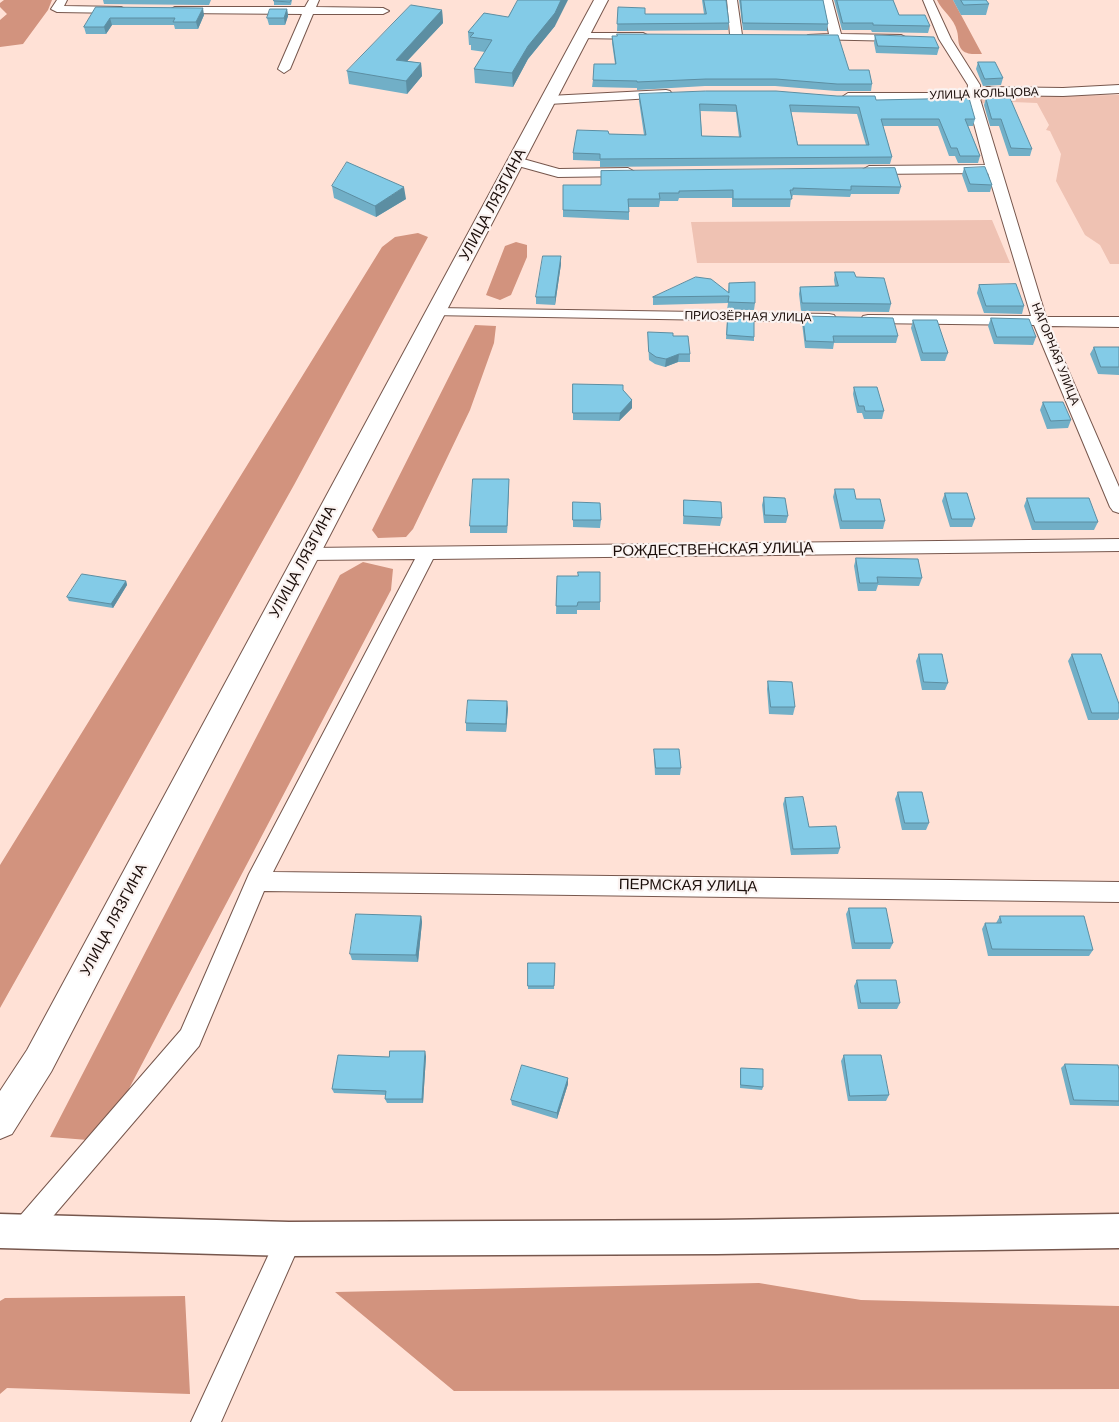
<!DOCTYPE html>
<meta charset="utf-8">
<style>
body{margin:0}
canvas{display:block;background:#ffe1d6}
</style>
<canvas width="1119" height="1422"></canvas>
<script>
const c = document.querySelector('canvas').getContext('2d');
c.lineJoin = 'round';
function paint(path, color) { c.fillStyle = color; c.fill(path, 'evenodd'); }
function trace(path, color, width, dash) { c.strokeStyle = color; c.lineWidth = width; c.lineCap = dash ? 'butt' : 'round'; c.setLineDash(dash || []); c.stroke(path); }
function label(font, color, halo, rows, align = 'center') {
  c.font = font + ' Arial,sans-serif'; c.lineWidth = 4.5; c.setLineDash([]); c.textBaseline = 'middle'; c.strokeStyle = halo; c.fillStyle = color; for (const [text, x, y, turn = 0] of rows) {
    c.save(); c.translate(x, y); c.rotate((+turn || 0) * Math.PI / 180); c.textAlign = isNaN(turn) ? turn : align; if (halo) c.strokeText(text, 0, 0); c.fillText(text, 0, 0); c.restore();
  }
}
const green = new Path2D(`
 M1119,95v169h-9l-10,-19 -15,-10 -29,-54 5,-27 -11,-23 -4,-1 3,-5 -12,-22 -49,-2 -6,3 -5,-7z
 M992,220l18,43h-313l-6,-41z`);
const forest = new Path2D(`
 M4,0h48l-4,10 -25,34 -23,3v-27l7,-6 -7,-7v-4z
 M937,0h16l29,54c-7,0 -15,1 -20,-4 -5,-6 -3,-12 -5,-19 -3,-13 -15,-20 -20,-31z
 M418,233l10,4 -134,248 -294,523v-143l382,-618 13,-10z
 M516,242l11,3v12l-16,38 -11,5 -14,-5 19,-49z
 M475,325l21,1 -2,17 -24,67 -57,119 -7,8 -28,1 -6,-8z
 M363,562l30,7 -2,21 -279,531 -24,19 -38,-3 290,-562z
 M759,1283l102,17 258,6v83l-665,2 -119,-99z
 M185,1296l5,98 -183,-6 -7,6v-93l5,-3z`);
const minor = new Path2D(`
 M57,0h10l-3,6 57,1 6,3 -6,3 -64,-1 -6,-3z
 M309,0h10l-3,7 67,1 6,3 -6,3h-70l-23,55 -6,4 -6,-4 24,-55 -127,-1 -6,-3 6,-3h130z
 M727,0h10l5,35 -2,2 -4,1 -6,-3z
 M822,0h10l9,34 60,1 6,3 -6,3 -93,-2 -2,-2 2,-2 21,-1z
 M923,0h10l18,39 29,46v5l7,-3 76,1 56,-3v8l-56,3 -74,-1 -9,4 66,218h73v10l-70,-1 70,161v26l-6,-2 -3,-4 -76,-182 -166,-2 -5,-1 -2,-3 2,-3 5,-1 163,1 -43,-143 -119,1 -7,-4 7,-4 116,-1 -17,-64h-120l-6,-4 6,-4h119l1,-8 -29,-46z
 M583,33h60l6,3 -6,3 -64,-1 -2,-2 2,-2z
 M666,90l4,1 2,3 -2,3 -121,7 -6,-4 6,-4z
 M516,157l43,12 69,-1 7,4 -7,4 -70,1 -47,-13 -1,-3z
 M436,308l393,6 5,1 2,3 -2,3 -5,1 -398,-7 -2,-3 2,-3z
 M1119,539v12l-686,8 -160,313 846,10v20l-855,-11 -65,155 -168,196 -9,4 -9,-4 -4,-9 4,-9 168,-194 68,-156 166,-315 -107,1 -6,-1 -3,-5 3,-5 6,-1z
 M289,1226l9,4 4,9 -81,183h-30l89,-192z`);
const tertiary = new Path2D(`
 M0,1214l289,8 428,-2 402,-6v34l-402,6 -428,2 -289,-8z`);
const secondary = new Path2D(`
 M594,0h14l-557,1072 -39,62 -12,5v-48l27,-41z`);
const wall = new Path2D(`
 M103,0h108l-2,5 -105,-1z
 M274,0h18l-1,5h-17z
 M702,0h24l3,23 -1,7 -111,1 1,-24 27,7h59z
 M739,0h84l5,24 -1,7 -84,-1z
 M834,0h59l6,15 31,11 -2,7 -56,-1 -1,-2h-29z
 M953,0h33l3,4 -3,11h-25z
 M96,7l108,8 -6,14h-23l-1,-4h-62l-6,9h-20l-2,-7z
 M287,9l1,7 -3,9h-16l-2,-7z
 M442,10l1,13 -36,38 14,2 1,13 -15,18 -58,-10 -2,-13z
 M555,26l-27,33 -15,28 -38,-4 -1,-14 11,-17 -14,-2v-5h-2l-1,-13z
 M875,35l64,13 -2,7 -61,-2 -2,-10z
 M612,36l237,34 23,14 -1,7h-35l-61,-5h-70l-68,4v-2l-45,-1 1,-7 22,-16 -3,-21z
 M978,62l25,16 -2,7 -18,1 -7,-17z
 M639,94l237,6 99,19 -2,7h-5l12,30 -2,7h-20l-3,-7h-6l-11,-30h-55l9,31 -2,7 -290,3v-6l-27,-1v-7l36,-19 35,1 -5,-34zM700,111l36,1 3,25 -37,-1zM791,112l66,2 9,31h-68z
 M986,98l46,51 -2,7h-21l-10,-30h-9l-6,-21z
 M964,168l28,17 -2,7h-22l-6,-17z
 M601,171l300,16 -2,7h-48l-1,3 -57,-2 -1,3h-1l-1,9h-58v-9h-53l-1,3h-18l-1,6h-30v13l-66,-3v-32h38z
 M332,186l74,13 -30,18 -42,-19z
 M561,264l-6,41 -19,-1v-7z
 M835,272l21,5 35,27 -2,8 -88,-1 -2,-17 1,-7 35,-1 -1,-6z
 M729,283l26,20 -1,7h-27l1,-7 -75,2v-8l75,-5z
 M979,285l45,21 -2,8 -38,-1 -7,-20z
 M803,316l95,20 -2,7h-62l-1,6 -28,-1 -3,-25z
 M991,318l45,19 -3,8 -39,-1 -6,-18z
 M913,320l35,33 -3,8h-24l-10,-33z
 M727,322l27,15v4l-28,-2z
 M648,332l42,22v8h-12l-13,5 -10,-3 -6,-4 -1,-20z
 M1094,347h25v28l-21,-1 -8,-20z
 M573,384l50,6 9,10v8l-13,13 -46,-1z
 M854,387l30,24 -2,8h-18l-2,-6h-5l-4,-19z
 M1043,402l28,18 -3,8 -21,1 -7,-19z
 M509,479l-2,54h-37v-7z
 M835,489l21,10 29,22 -2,8h-43l-7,-32z
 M945,493l30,26 -3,8h-22l-8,-26z
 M764,497l24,19 -2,7h-22l-2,-18z
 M1027,498l71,24 -4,8h-62l-8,-24z
 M684,500l38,18 -2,8 -37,-2z
 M573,502l28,18 -1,8 -27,-1z
 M856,558l66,20 -3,8 -41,-1 -2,6h-18l-4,-25z
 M600,572v38h-23v4h-21l1,-38h21z
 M126,581l1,4 -14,23 -44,-7 -2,-4z
 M919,654l29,29 -3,7h-23l-6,-29z
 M1072,654l47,50v14l-1,2h-30l-20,-59z
 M768,681l27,26 -2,8 -24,-1 -2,-25z
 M508,708l-2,24 -40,-1v-8z
 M654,749l27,19 -1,7h-25l-1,-19z
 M898,792l31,31 -3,7h-24l-7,-31z
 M785,798l24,29 31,21 -2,6 -47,1 -8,-51z
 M849,908l44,35 -3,6h-38l-6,-35z
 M421,916l1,6 -4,40 -66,-2 -2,-6z
 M1000,916l93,34 -4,6h-101l-6,-27 3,-6h11z
 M528,963h27l-1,26h-26z
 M857,980l43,23 -3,6h-39l-4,-23z
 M844,1055l45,40 -3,6h-38l-7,-40z
 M426,1056l-3,47h-36l-2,-4 1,-4 -52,-2 -2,-4 57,-32z
 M1065,1064l54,6v36l-49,-1 -9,-37z
 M741,1068l22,19 -1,3 -22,-2v-17z
 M568,1078v6l-11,35 -45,-14 -1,-5z`);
const shadedWall = new Path2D(`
 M561,0h7l-13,26 -27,33 -15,28 -1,-14 16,-27z
 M203,8l1,7 -6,14 -2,-7z
 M287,9l1,7 -3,9 -1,-7z
 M442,10l1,13 -46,49 -1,-12z
 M110,18l2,7 -6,9 -2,-7z
 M421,63l1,13 -15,18 -1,-13z
 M404,187l2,12 -30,18 -1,-11z
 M561,256v8l-6,41v-8z
 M679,354l-1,8 -13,5 1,-8z
 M632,400v8l-13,13 1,-8z
 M509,479v8l-2,46v-7z
 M126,581l1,4 -14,23 -2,-4z
 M507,701l1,7 -2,24v-8z
 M421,916l1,6 -4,40 -2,-7z
 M425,1051l1,5 -3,47 -1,-4z
 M568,1078v6l-11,35v-6z`);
const building = new Path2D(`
 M274,0h17l-1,2 -16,-1z
 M518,0h43l-6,13 -27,33 -16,27 -38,-4 18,-29 -22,-3 4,-4 -6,-1 16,-19 24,4z
 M704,0h22l3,23 -112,1 1,-17 27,1v6h61z
 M741,0h82l5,24 -85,-1z
 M837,0h56l6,15h26l5,11 -57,-1v-2h-30z
 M961,0h25l3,4 -25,1z
 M411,5l31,5 -46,50 25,3 -15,18 -59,-10z
 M96,7l107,1 -7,14h-23l2,-4h-65l-6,9h-20z
 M270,9h17l-3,9h-17z
 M617,34l221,1 11,35h20l3,14h-35l-61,-5h-70l-69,3v-1l-44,-1 1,-16h22l-4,-28h5z
 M875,35l59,2 5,11 -61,-2z
 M978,62h17l8,16 -18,1z
 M706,91h70l61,5h38l1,4 93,-2 6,21h-10l15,37h-20l-3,-8h-6l-12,-29h-58l11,38 -292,2v-5l-27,-1 4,-23 31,1 1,3 37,1 -7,-41zM700,104l36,1 5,32 -39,-1zM790,105l69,2 10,38h-71z
 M986,98h24l22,51 -21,-1 -10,-29h-9z
 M347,162l57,25 -29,19 -43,-20z
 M985,167l7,18 -22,-1 -6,-16z
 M895,168l6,19 -50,-1v4l-58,-2v2h-3l2,9h-59v-9l-54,1v2h-20l1,6h-32l1,13 -66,-2v-25h38v-14z
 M543,256h18l-6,41h-19z
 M835,272h19l2,5 28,1 7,26 -89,-1 -2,-16 38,-1z
 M696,277l15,2 18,14v-10l26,-1v21l-27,-1 1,-6 -76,1z
 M1016,284l8,22h-38l-7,-21z
 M803,316l90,2 5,18h-65l1,6 -28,-1z
 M728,318h26v19l-27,-2z
 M991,318l38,1 7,18h-39z
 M913,320h24l11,33h-25z
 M648,332l25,1v3h15l2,18h-11l-13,5 -10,-2 -7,-5z
 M1094,347h25v20h-18z
 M573,384l50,1v5l9,10 -12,13h-47z
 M854,387h23l7,24h-19l-1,-5h-5z
 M1043,402h20l8,18 -20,1z
 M473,479h36l-2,47h-37z
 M835,489h19l2,10h24l5,22h-43z
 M945,493h22l8,26h-23z
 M764,497l21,1 3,18 -23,-1z
 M1027,498h62l9,24h-63z
 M684,500l37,2 1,16 -38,-2z
 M573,502l27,1 1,17h-28z
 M856,558l62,1 4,19 -45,-1 1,6h-18z
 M578,572h22v30h-22l-1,4h-21l1,-30h21z
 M82,574l44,7 -15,23 -44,-7z
 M919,654h23l6,29 -24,-1z
 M1072,654h29l18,50v9h-27z
 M768,681l24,1 3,25h-24z
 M468,700l39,1 -1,23 -40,-1z
 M654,749h25l2,19h-25z
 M898,792h24l7,31h-24z
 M803,797l6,30 27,-1 4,22 -47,1 -8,-51z
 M849,908h37l7,35h-38z
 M356,914l65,2 -5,39 -66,-1z
 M1000,916h84l9,34 -101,-1 -7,-26h16z
 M528,963h27l-1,23h-26z
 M857,980h39l4,23h-39z
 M390,1051h35l-3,48h-37l1,-8 -54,-2 6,-34 51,2z
 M844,1055h37l8,40 -39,1z
 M1065,1064l53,1 1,5v31l-45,-1z
 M522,1065l46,13 -11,35 -46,-13z
 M741,1068l22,1v18l-22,-2z`);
const farStreetnames = [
 ["УЛИЦА КОЛЬЦОВА",984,94,-2],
 ["ПРИОЗЁРНАЯ УЛИЦА",748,317,1],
 ["НАГОРНАЯ УЛИЦА",1055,354,68]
];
const streetNames = [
 ["УЛИЦА ЛЯЗГИНА",493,205,-62],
 ["РОЖДЕСТВЕНСКАЯ УЛИЦА",713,550,-1],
 ["УЛИЦА ЛЯЗГИНА",303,562,-62],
 ["ПЕРМСКАЯ УЛИЦА",688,886,1],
 ["УЛИЦА ЛЯЗГИНА",114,920,-62]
];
paint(green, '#efc2b3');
paint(forest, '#d2937e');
trace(minor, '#77574d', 2);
trace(tertiary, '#77574d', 3);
trace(secondary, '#77574d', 2);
paint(minor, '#fff');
paint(tertiary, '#fff');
paint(secondary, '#fff');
paint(wall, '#71afc7');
paint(shadedWall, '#5c8ea2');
paint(building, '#83cbe7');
trace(building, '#5c8ea2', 1);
label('12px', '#1b0e0a', '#fbf3f1', farStreetnames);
label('15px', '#1b0e0a', '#fbf3f1', streetNames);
</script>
